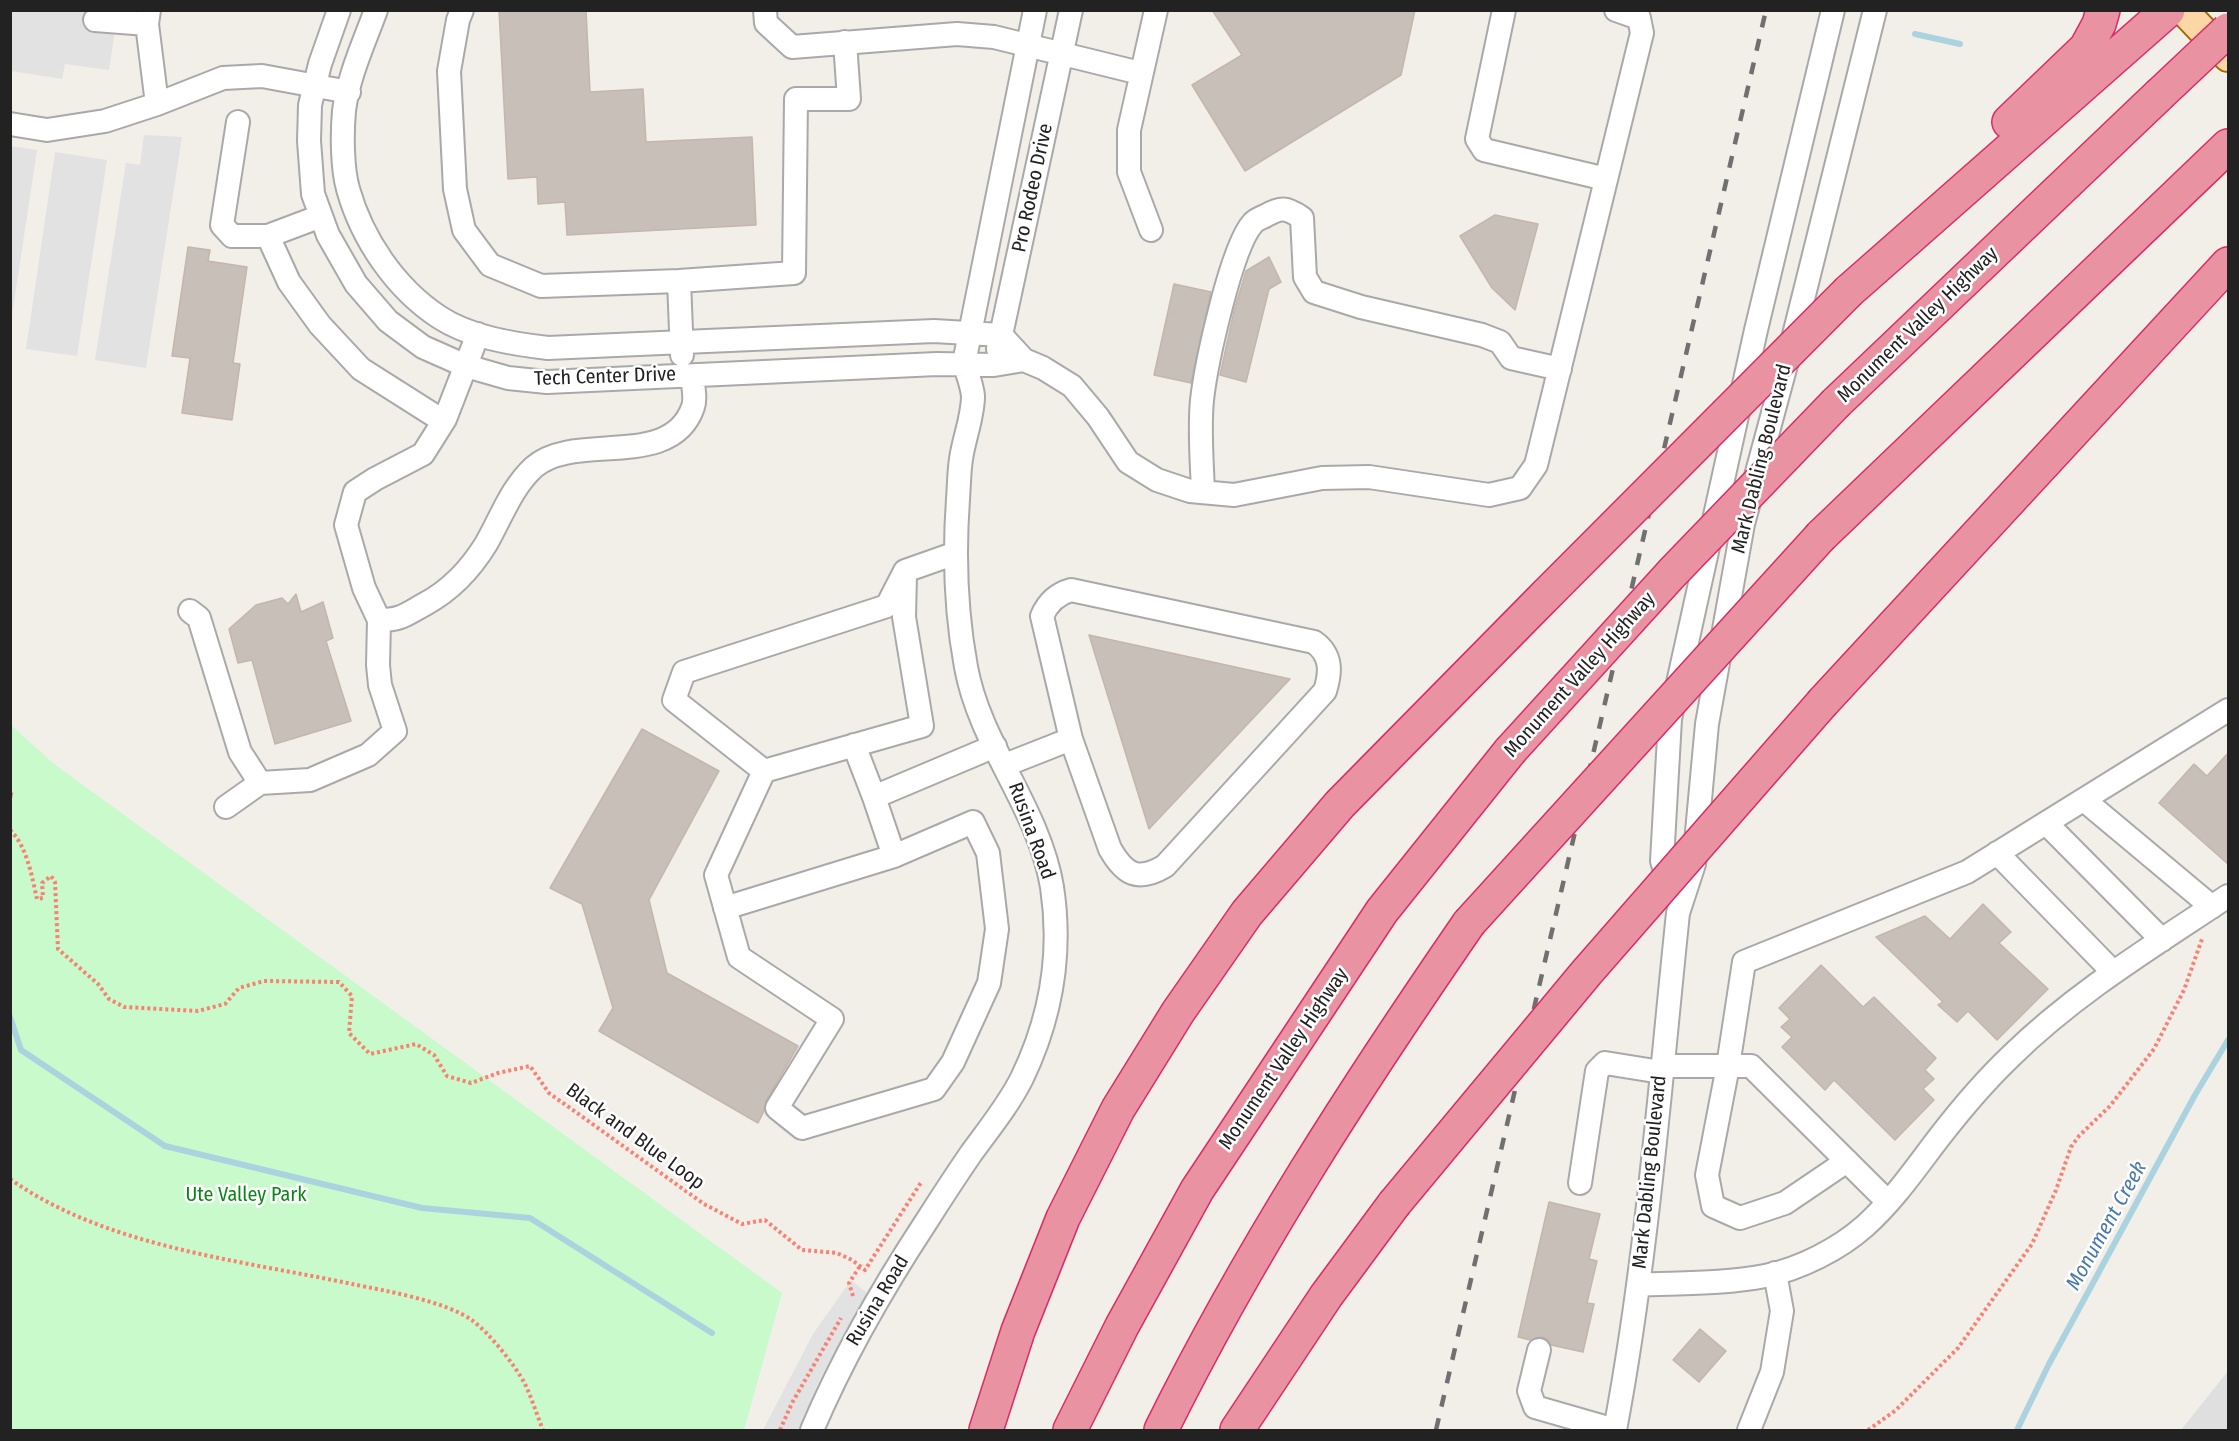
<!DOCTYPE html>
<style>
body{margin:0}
#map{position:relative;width:2239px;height:1441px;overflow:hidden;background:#f2efe9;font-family:"Fira Sans Condensed",sans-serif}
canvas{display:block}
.frame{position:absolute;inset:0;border:12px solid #222;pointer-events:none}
</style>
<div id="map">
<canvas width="2239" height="1441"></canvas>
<div class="frame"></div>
</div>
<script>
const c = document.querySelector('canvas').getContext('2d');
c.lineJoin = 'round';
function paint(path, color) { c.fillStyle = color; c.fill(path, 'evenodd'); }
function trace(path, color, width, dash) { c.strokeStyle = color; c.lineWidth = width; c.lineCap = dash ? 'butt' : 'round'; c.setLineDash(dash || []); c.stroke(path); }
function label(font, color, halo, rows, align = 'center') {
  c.font = font + ' "Fira Sans Condensed",sans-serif'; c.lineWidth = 5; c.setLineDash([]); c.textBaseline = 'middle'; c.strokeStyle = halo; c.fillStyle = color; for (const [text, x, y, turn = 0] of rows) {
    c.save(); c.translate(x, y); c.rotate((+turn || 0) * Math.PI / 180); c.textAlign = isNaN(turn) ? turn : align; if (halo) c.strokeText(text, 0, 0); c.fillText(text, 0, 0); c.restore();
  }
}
const residential = new Path2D(`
 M2228,1371v59h-47z`);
const park = new Path2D(`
 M11,725l43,39 728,529 -38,137h-733z`);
const parking = new Path2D(`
 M10,11h108l-9,59 -44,-6 -3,15 -51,-8z
 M144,135l38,2 -36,231 -51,-8 31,-197 14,2z
 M11,146l26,4 -26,172 -1,-176z
 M55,152l52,8 -30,196 -51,-7z
 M851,1280l16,13 -46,84 -23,53h-35l50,-96z`);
const stream = new Path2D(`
 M1915,34l45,10
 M10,1017l11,33 144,96 257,62 108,10 182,115
 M2017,1430l32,-66 146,-269 33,-55`);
const building = new Path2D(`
 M499,10h87l4,82 53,-3 3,53 106,-5 4,88 -189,10 -2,-33 -27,2 -1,-27 -29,2z
 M1212,10h203l-14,65 -156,96 -53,-86 50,-30z
 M1495,215l43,9 -23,86 -23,-22 -32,-52z
 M188,247l22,3 -2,11 39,6 -14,96 7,1 -8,56 -50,-7 8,-55 -18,-2z
 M1269,257l12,25 -12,7 -23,93 -26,-7 14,-64 12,-40z
 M1174,284l37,8 -20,91 -37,-8z
 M296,594l5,18 22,-10 10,36 -7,3 25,80 -76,23 -23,-84 -14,3 -9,-34 27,-24 26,-7 6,6z
 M1089,635l201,44 -141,150z
 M642,729l77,42 -70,129 18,73 131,73 -32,55 -2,10 -6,12 -159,-92 14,-23 -31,-104 -32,-16z
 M2229,752v113l-70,-62 35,-39 13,12z
 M1983,904l28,28 -12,11 49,46 -51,51 -29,-29 -11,11 -19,-17 5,-3 -67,-65 49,-21 25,23z
 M1821,965l42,42 11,-10 62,61 -11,12 9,9 -11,10 11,11 -39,40 -61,-60 -9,10 -43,-43 10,-10 -11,-10 9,-8 -11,-11z
 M1549,1202l51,12 -11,45 8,2 -10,42 7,1 -11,48 -32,-7 -3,-5 -6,-3 -12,3 -12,-3z
 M1700,1329l26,22 -27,31 -26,-22z`);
const path = new Path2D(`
 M10,794l4,1 -4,1
 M10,830c17,16 22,47 27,69l6,-1 -1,-15 9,-7 4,6 3,67 40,35 11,15 15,8 74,4 27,-7 14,-16 25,-7 75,1 13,14 -3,37 21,21 46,-10 18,11 13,21 24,7 27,-10 32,-7 19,27 155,111 38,20 23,-4 37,30 35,3 15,7 13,10 57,-89
 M10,1179c96,68 229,81 342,105 34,7 94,17 121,37 17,13 42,44 52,63 7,15 12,31 18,46
 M853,1296l-4,-13 11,-17
 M780,1430l12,-27 49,-85
 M1868,1430l28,-20 62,-62 74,-104 24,-54 15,-43 8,-11 31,-30 44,-57 30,-59 18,-51`);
const minor = new Path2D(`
 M149,10l-2,14 10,80
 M339,10l-19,54 -10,41 -1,36 4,53 15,41 28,49 32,37 35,26 43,19 42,12 39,4 390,-18 57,1 30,-5 -23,-25 -67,-4 -386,17c-35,-4 -79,-11 -109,-31 -44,-29 -77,-78 -91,-128 -6,-21 -6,-56 -4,-78 4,-34 20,-68 32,-101
 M462,10l-4,10 -9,51 6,118 9,41 26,35 51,21 138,-5 115,-8 2,-174h53l-4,-57
 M765,10l1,13 26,24 165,-13 37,3 146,36
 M1504,10l-27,129 7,11 122,29
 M95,20l52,4
 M238,122l-16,103 10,11h36
 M10,124l37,6 58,-9 52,-17 66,-26 39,-2 87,16
 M321,216l-53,20 21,46 31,43 41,44 82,52
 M1151,230l-22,-58v-42l27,-120
 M679,281l3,74
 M998,349l73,-339
 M1024,360l19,8 29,18 26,31 30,45 29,18 33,11 44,4 88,-17 47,-1 120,18 31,-7 16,-23 106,-432 -3,-15 -23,-8
 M1203,492c-1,-30 -4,-62 -1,-92 4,-35 29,-153 51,-177 2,-3 8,-5 12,-7 16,-9 21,-9 37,2l3,59 9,15 47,15 121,28 18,7 11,16 49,11
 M956,553l-51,18 -18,35 -203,66 -10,28 90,71 -48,104 23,82 93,62 -55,89 25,20 132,-39 19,-27 36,-79 8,-54 -9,-76 -15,-31 -79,34 -20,-59 121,-51
 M190,611l9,7 41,134 20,31
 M379,620c22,0 26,-5 46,-16 26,-14 45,-34 61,-60 15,-26 25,-56 48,-77 41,-36 137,4 159,-60 3,-8 0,-22 -1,-31
 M854,745l20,52
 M1005,765l66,-26 -29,-123c6,-14 15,-22 29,-26l243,52c18,13 17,30 11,49l-160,175c-27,16 -40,9 -55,-17l-39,-110
 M764,771l158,-45 -18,-109 1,-42
 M2084,800l128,107
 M226,807l34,-24 50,-3 58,-25 27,-24 -15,-46 -2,-20 1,-45 -15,-32 -18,-63 9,-33 20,-13 48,-25 22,-35 33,-85
 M2046,823l116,117
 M1997,853l116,119
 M1671,889l-9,-28 8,-142 86,-389 77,-320
 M725,908l169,-52
 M1662,1066h89l137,136
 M1847,1161l-62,42 -45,15 -27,-12 -6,-31 21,-109 16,-104 223,-90 261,-162
 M1580,1183l17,-112 8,-8 56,9
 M1638,1285c42,-2 86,-1 127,-9 35,-7 74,-27 100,-50 30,-27 52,-60 76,-91 21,-27 44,-54 69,-78 65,-64 143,-111 218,-161
 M1539,1350l-10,41 6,16 80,23
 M812,1430c31,-73 70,-141 114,-208 14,-22 29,-45 44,-67 18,-25 38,-49 52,-77 29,-60 40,-125 30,-191 -13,-79 -72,-142 -86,-220 -10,-54 -12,-113 -8,-168 1,-13 1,-27 3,-40 3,-21 12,-42 12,-63 -1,-11 -6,-23 -9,-33l71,-353
 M1615,1430c32,-170 45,-345 63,-517l16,-49 13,-140 36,-200 50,-185 82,-329
 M1749,1430l23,-58 10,-61 -7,-38`);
const major = new Path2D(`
 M2183,10l45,47`);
const highway = new Path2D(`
 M2009,122l77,-74 13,-24 4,-14
 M1849,291l319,-281
 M1836,403l323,-308
 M1821,536l407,-390
 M1823,702l405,-438
 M986,1430l32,-99 45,-113 55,-109 60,-97 69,-99 93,-109 205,-208
 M1070,1430l52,-104 75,-136 185,-279 128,-160
 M1161,1430c88,-178 195,-343 308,-507
 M1237,1430l89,-134 68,-92`);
const rail = new Path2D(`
 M1436,1430l330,-1420`);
const highwayBridge = new Path2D(`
 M2159,95l69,-65
 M1545,596l304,-305
 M1510,751l162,-178 164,-170
 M1469,923l352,-387
 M1394,1204l193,-232 236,-270`);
const streetNames = [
 ["Pro Rodeo Drive",1033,188,-78],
 ["Monument Valley Highway",1918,325,-44],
 ["Tech Center Drive",605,377,-2],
 ["Mark Dabling Boulevard",1762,459,-76],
 ["Monument Valley Highway",1580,675,-48],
 ["Rusina Road",1031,831,70],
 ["Monument Valley Highway",1284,1059,-56],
 ["Black and Blue Loop",635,1137,36],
 ["Mark Dabling Boulevard",1650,1172,-84],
 ["Rusina Road",878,1301,-59]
];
const parkNames = [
 ["Ute Valley Park",246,1195]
];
const waterNames = [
 ["Monument Creek",2107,1226,-61]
];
paint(residential, '#e0dfdf');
paint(park, '#c8facc');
paint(parking, '#e2e2e2');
trace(stream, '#aad3df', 6);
paint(building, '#c7bfb8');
trace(building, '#c4b6ab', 1.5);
trace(minor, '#a9a9a9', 26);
trace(major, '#a06b00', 32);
trace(highway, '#dc2a67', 36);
trace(path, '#fa8072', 4, [3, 3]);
trace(minor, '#fff', 22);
trace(major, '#fcd6a4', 28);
trace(highway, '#e892a2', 33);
trace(rail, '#707070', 4.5, [12, 12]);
trace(highwayBridge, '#dc2a67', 36, []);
trace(highwayBridge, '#e892a2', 33);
label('20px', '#222', '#fff', streetNames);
label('20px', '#0c8416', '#fff', parkNames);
label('italic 21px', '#4a7aab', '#fff', waterNames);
</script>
